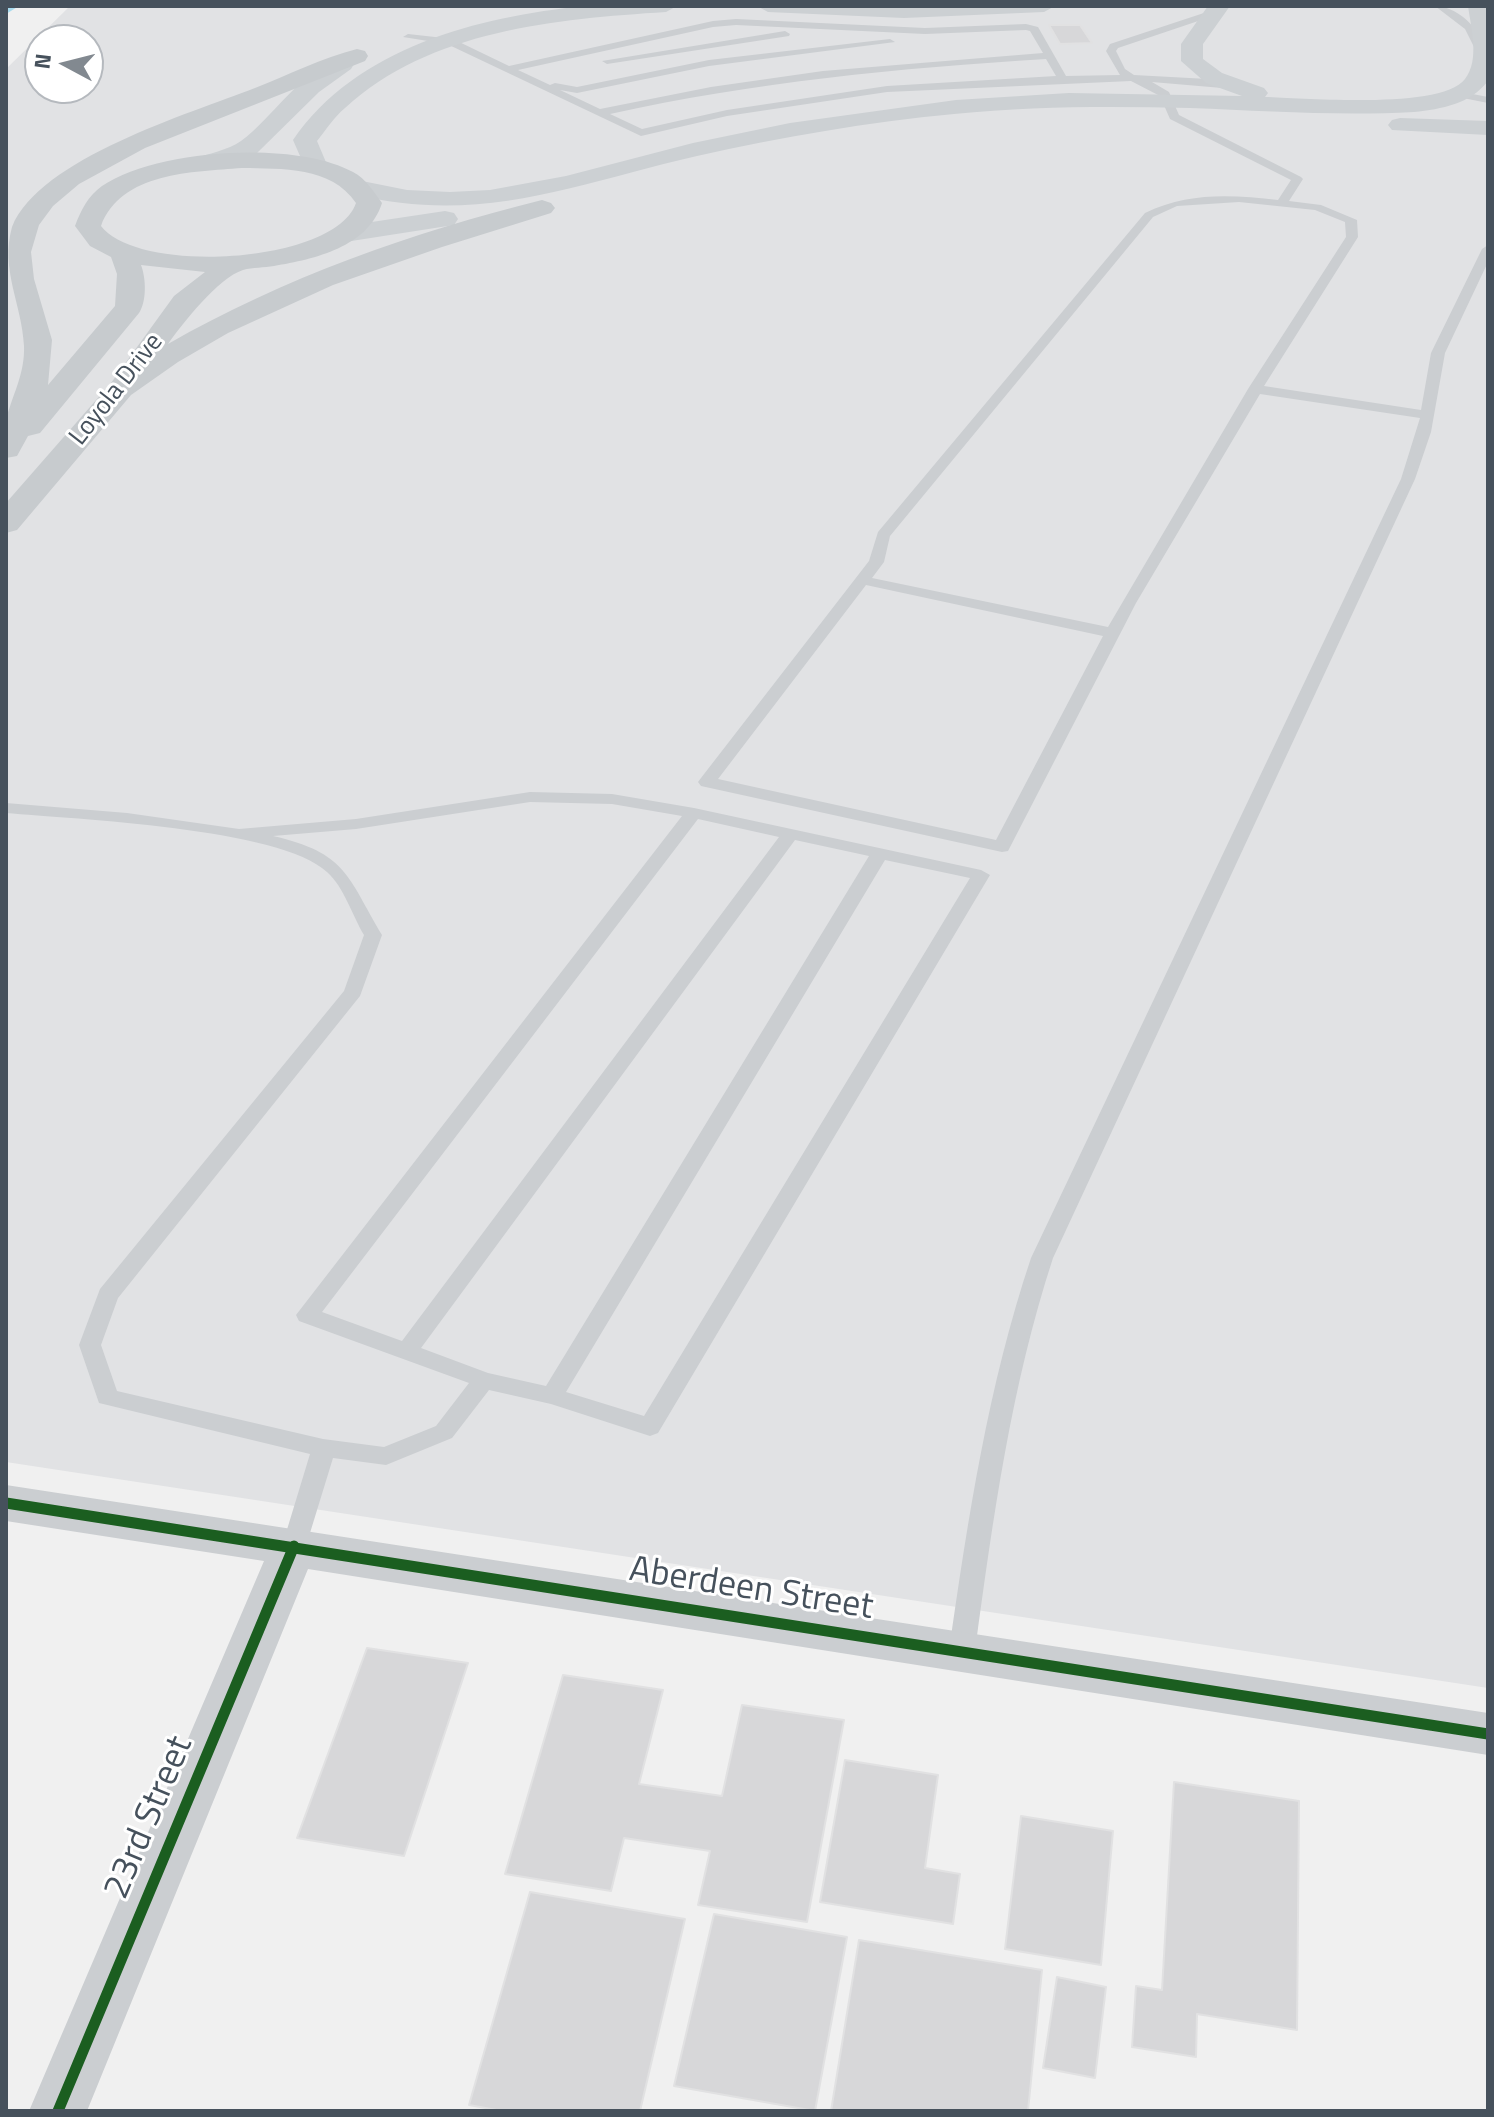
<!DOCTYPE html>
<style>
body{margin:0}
#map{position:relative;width:1494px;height:2117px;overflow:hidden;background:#f0f0f0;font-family:"Titillium Web",sans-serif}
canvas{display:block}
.frame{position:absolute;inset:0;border:8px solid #46515c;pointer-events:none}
.north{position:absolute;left:24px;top:24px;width:80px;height:80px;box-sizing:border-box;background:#fff;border:2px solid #b5b9be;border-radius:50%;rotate:277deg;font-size:22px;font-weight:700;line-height:32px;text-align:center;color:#46515c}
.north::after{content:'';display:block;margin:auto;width:28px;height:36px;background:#828990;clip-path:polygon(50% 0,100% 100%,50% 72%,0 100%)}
</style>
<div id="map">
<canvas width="1494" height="2117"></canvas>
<div class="frame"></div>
<div class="north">N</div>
</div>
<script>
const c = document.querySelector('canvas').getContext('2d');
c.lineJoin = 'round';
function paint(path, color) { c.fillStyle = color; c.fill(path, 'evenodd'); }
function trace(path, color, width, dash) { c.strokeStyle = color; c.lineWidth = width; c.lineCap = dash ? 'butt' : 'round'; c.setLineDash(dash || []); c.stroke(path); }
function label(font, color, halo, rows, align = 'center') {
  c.font = font + ' "Titillium Web",sans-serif'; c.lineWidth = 6; c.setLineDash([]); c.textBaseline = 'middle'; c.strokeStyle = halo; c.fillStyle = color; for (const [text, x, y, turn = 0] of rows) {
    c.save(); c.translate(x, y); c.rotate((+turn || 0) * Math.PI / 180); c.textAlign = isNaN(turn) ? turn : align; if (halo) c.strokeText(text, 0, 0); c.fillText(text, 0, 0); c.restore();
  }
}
const airport = new Path2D(`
 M70,6h1418v1682l-1482,-226v-1393zM40,40h48v48h-48z`);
const canal = new Path2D(`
 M6,6h13l-13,8z`);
const building = new Path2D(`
 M1049,25h31l12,18 -32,1z
 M367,1648l101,15 -64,193 -107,-18z
 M563,1675l100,15 -24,94 83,12 20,-91 102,15 -37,202 -109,-17 12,-54 -86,-13 -13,53 -106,-17z
 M845,1760l93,15 -13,93 35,6 -7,50 -133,-22z
 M1174,1782l125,19 -2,229 -100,-16 -1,43 -64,-10 4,-61 26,4z
 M1021,1816l92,15 -12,134 -96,-16z
 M530,1892l155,27 -45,192h-138l-33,-6z
 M714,1914l133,23 -32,174 -141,-25z
 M859,1940l183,30 -14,141h-197z
 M1057,1977l49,10 -11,91 -52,-10z`);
const lane = new Path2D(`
 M1435,6c25,0 53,30 53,55l-9,-4 -14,-28z
 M1216,9l3,5 -101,34 -2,3 9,18 9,6 74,4 26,6v4l-82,-7 17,10 10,23 122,62 2,2 -14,22 32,4 36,15 1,17 -94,149 157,24 10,-57 51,-104 6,-4v17l-43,91 -14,79 -16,47 -362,779c-42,128 -60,260 -78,393l-4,7 -9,3 -9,-3 -4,-7c19,-133 39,-265 82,-393l370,-779 19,-61 -160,-24 -124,209 -128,248 -6,1 -301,-66 -3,-4 3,-4 168,-217 9,-29 267,-319c44,-21 86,-18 133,-13l13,-20 -121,-61 -10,-23 -29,-15 -244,11 -160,24 -86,20 -194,-92 -44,-7 5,-3 45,5 56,27 204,-45 23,-2 189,9 101,-4 12,3 28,49 54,-1 -14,-24 4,-7zM736,25l189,9 101,-4 4,1 13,22 -220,18 -112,16 -111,22 -40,-19 17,3 132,-27 186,-24 -5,-3 -181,21 -132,27 -22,-4 -5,2 -32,-15 195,-43zM1046,59l10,17 -169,10 -160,24 -85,19 -32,-15c144,-32 289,-46 436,-55zM1239,202l76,8 30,12 1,15 -98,152 -140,238 -236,-49 12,-16 6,-26 263,-319 24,-11zM866,585l237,51 -107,204 -278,-61z
 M785,31l5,3 -1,2 -182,28 -5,-3z
 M1457,91l31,6v6l-35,-7v-4z
 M530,792l82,2 82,14 287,62 9,5 -332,558 -8,3 -99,-32 -62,-14 -37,48 -66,27 -53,-7 -27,88 -3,7 -9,3 -9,-3 -3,-7 28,-92 -211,-51 -20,-58 21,-56 244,-298 20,-56c-12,-20 -20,-48 -37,-63 -46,-44 -253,-53 -321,-59v-10l121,10 112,16 117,-10zM530,802l82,2 70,12 -386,499 3,6 170,62 -33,43 -52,21 -61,-8 -206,-48 -16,-46 17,-47 242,-302 22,-61c-35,-59 -35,-82 -109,-99l83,-7zM698,819l81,18 -377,504 -80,-29zM795,840l74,16 -323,530 -58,-13 -67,-25zM885,860l85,18 -326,538 -78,-24z`);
const street = new Path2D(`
 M6,1485l1482,228v42l-1180,-186 -221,542h-58l235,-550 -258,-40z`);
const secondary = new Path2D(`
 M584,6h93l-11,6c-110,7 -236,18 -321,96 -11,9 -19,22 -28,33l11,26 -3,5h-18l-14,-32c64,-93 185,-123 291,-134z
 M757,6h298l-11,6 -140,6 -136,-6z
 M1208,6h22l-27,38v15l19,14 42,15 4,5 -3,4c40,1 177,13 200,-18 15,-19 6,-51 3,-73h20v75c-18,23 -46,28 -74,31 -74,4 -149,-1 -224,-4 -79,-2 -157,-2 -236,6 -86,8 -172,23 -257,42 -122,28 -216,70 -344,38l-4,-5 4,-5 9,-3 45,9 43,2 40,-2 76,-14 127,-33 97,-20 166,-23 113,-7 173,3 -36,-13 -25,-22v-17z
 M343,57l8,2 3,5 -3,5 -32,23 -62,61 -46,16h-18l-3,-5 3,-5c15,-5 35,-9 48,-18 32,-23 62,-74 102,-84z
 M1400,118l88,3v14l-96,-5 -4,-5 4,-5z
 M445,211l9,2 4,6 -4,6 -109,17 -9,-2 -4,-6 4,-6 9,-2z`);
const primary = new Path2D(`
 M357,49l8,2 3,5 -3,5 -220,87 -66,36 -26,22 -14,19 -8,27 3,27 18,61 -4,45 67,-79 2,-32 -6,-17 -21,-11 -15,-20c6,-16 13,-30 27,-40 54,-37 193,-46 251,-14 13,7 20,19 29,31 -14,44 -67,56 -108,63 -10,2 -21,1 -31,4 -25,8 -60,53 -75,74 115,-66 245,-112 374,-144l9,3 4,5 -4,5 -109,34 -109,38 -105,48 -50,29 -47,33 -114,135 -11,3v-30l105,-120 63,-87 31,-24 -64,-7c5,13 6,36 -2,48l-99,120 -12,3 -11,20 -11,2c0,-13 -3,-30 1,-42 7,-24 18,-44 17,-70 -2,-42 -24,-76 -12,-119 28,-69 177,-113 243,-139 33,-13 67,-30 102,-39zM242,168c40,1 89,-2 114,35 -21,61 -218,72 -255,23 20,-54 92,-54 141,-58z`);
const cycleway = new Path2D(`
 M6,1503l1482,231
 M58,2111l236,-565`);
const farStreetnames = [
 ["Loyola Drive",117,390,-52]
];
const nearStreetnames = [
 ["Aberdeen Street",751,1590,9],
 ["23rd Street",150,1818,-67]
];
paint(airport, '#e1e2e4');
paint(canal, '#a8dbee');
paint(building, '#d7d7d9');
trace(building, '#e1e1e2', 2);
paint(lane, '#cbced1');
paint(street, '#cbced1');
paint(secondary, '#ccd0d3');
paint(primary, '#c7cbce');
trace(cycleway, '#1b5e20', 11);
label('26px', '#46515c', '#fff', farStreetnames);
label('36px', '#46515c', '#fff', nearStreetnames);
</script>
